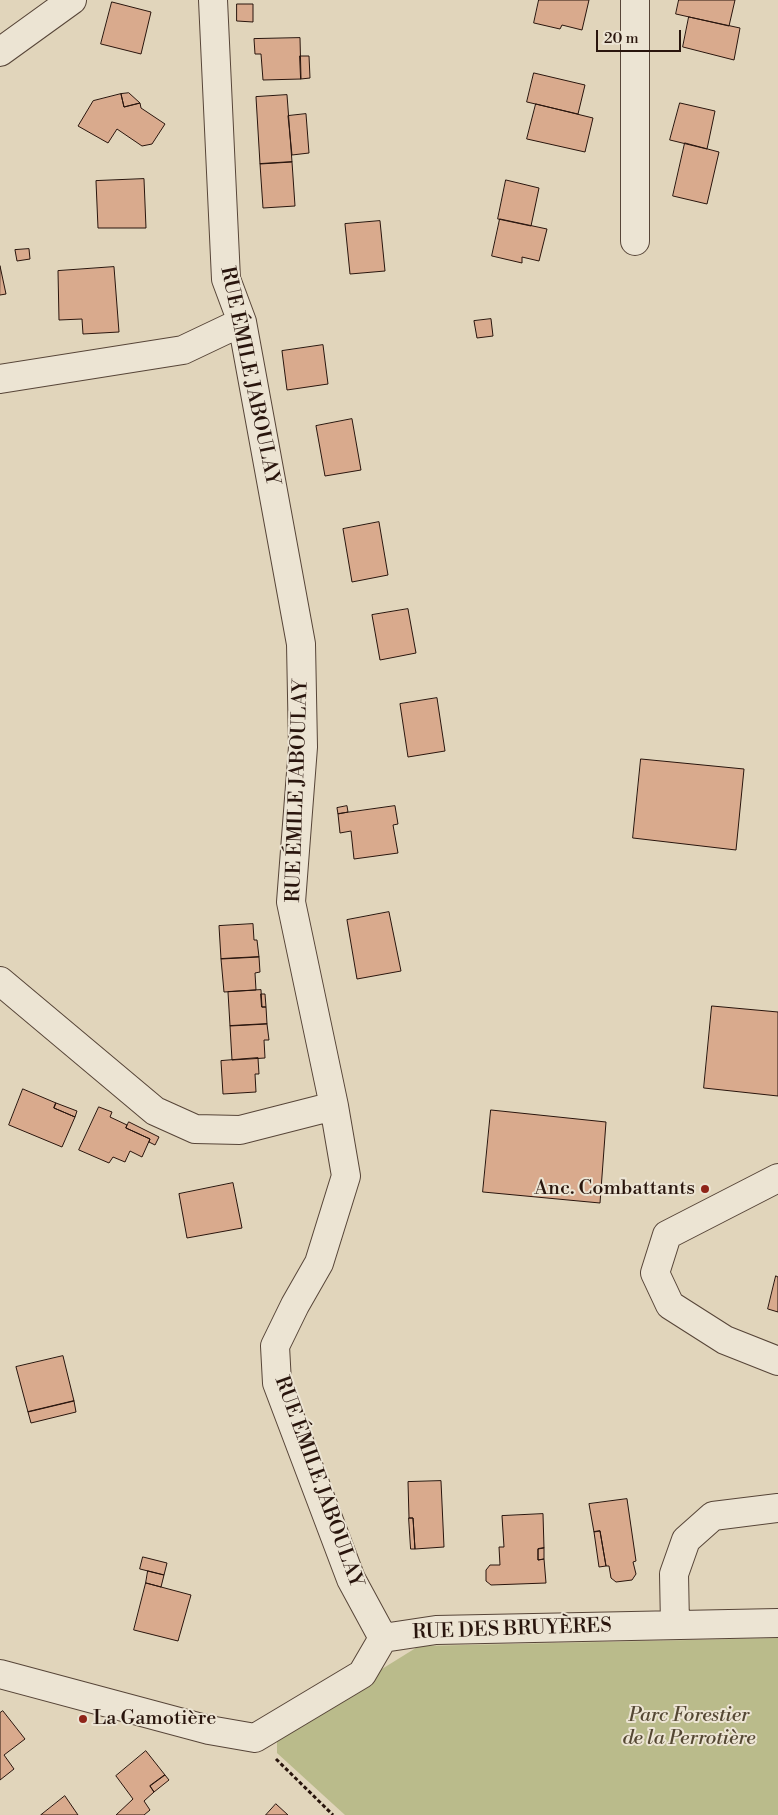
<!DOCTYPE html>
<meta charset="utf-8">
<style>
body{margin:0}
#map{position:relative;width:778px;height:1815px;overflow:hidden;background:#e1d5bb;font-family:"Libre Bodoni",serif}
canvas{display:block}
.scale{position:absolute;left:596px;top:30px;width:85px;height:22px;box-sizing:border-box;border:2px solid #29150d;border-top:0;padding-left:6px;font-size:15px;line-height:18px;white-space:nowrap;color:#29150d;-webkit-text-stroke:4px #ece4d3;paint-order:stroke}
</style>
<div id="map">
<canvas width="778" height="1815"></canvas>
<div class="scale">20 m</div>
</div>
<script>
const c = document.querySelector('canvas').getContext('2d');
c.lineJoin = 'round';
function paint(path, color) { c.fillStyle = color; c.fill(path, 'evenodd'); }
function trace(path, color, width, dash) { c.strokeStyle = color; c.lineWidth = width; c.lineCap = dash ? 'butt' : 'round'; c.setLineDash(dash || []); c.stroke(path); }
function label(font, color, halo, rows, align = 'center') {
  c.font = font + ' "Libre Bodoni",serif'; c.lineWidth = 4; c.setLineDash([]); c.textBaseline = 'middle'; c.strokeStyle = halo; c.fillStyle = color; for (const [text, x, y, turn = 0] of rows) {
    c.save(); c.translate(x, y); c.rotate((+turn || 0) * Math.PI / 180); c.textAlign = isNaN(turn) ? turn : align; if (halo) c.strokeText(text, 0, 0); c.fillText(text, 0, 0); c.restore();
  }
}
const green = new Path2D(`
 M778,1638v177h-433l-68,-62v-19l142,-88z`);
const building = new Path2D(`
 M539,0h50l-7,30 -20,-5 -2,4 -26,-6z
 M679,0h56l-6,26 -53,-12z
 M112,2l39,10 -10,42 -40,-10z
 M237,4h16v18l-16,-1z
 M689,17l51,11 -6,32 -51,-13z
 M300,38l1,41 -38,1 -2,-26h-6l-1,-15z
 M300,56h9l1,22 -9,1z
 M534,73l51,12 -7,29 -51,-12z
 M129,93l11,10 -16,4 -3,-13z
 M121,94l3,13 16,-4 1,5 24,16 -13,20 -10,2 -25,-17 -9,14 -30,-17 15,-25z
 M287,95l5,67 -32,2 -4,-67z
 M680,103l35,8 -8,38 -37,-9z
 M536,104l57,14 -8,34 -58,-13z
 M306,114l3,39 -17,2 -4,-39z
 M685,143l34,9 -12,52 -34,-8z
 M292,162l3,44 -32,2 -3,-44z
 M144,179l2,49h-48l-2,-47z
 M506,180l33,8 -8,38 -33,-7z
 M500,219l47,10 -8,32 -17,-4v6l-30,-7z
 M380,221l5,50 -35,3 -5,-50z
 M29,249l1,10 -13,2 -2,-11z
 M0,266l6,28 -6,1z
 M114,267l5,65 -36,2 -1,-15 -23,1 -1,-49z
 M491,319l2,17 -16,2 -3,-17z
 M323,345l5,39 -41,6 -5,-39z
 M352,419l9,51 -36,6 -9,-50z
 M379,522l9,53 -36,7 -9,-53z
 M408,609l8,44 -36,7 -8,-45z
 M437,698l8,53 -37,6 -8,-53z
 M641,759l103,10 -8,81 -103,-12z
 M347,806l1,6 -10,2 -1,-6z
 M395,806l3,18 -5,1 5,28 -44,6 -3,-28 -11,2 -2,-19z
 M389,912l12,59 -44,8 -10,-59z
 M253,924l1,16h3l2,17 -38,2 -2,-33z
 M259,957l1,15 -5,1 1,17 -32,2 -3,-33z
 M261,990l1,17h4l1,17 -37,2 -2,-34z
 M261,994h4l1,13h-4z
 M712,1006l66,6v84l-74,-8z
 M267,1024l2,16h-5l1,18 -33,2 -2,-34z
 M258,1058l1,16h-4l1,18 -33,2 -2,-33z
 M23,1089l33,14 -2,5 21,9 -13,30 -53,-22z
 M56,1103l21,8 -2,6 -21,-9z
 M99,1107l13,5 -2,5 17,8 -1,3 24,11 -8,18 -12,-6 -5,11 -12,-5 -4,6 -30,-13z
 M491,1110l115,12 -6,81 -117,-11z
 M129,1122l30,15 -4,8 -6,-3 1,-3 -24,-11z
 M233,1183l9,45 -55,10 -8,-44z
 M776,1276l2,1v35l-10,-3z
 M63,1356l11,45 -46,11 -12,-45z
 M74,1401l2,11 -45,11 -3,-11z
 M441,1481l3,66 -29,2 -2,-31h-4l-1,-36z
 M627,1499l9,62 -3,1 3,12 -4,6 -16,2 -5,-4 -2,-12h-3l-6,-35 -6,1 -5,-28z
 M543,1514l1,34 -6,1v11l6,-1 2,24 -55,2 -5,-4v-11l4,-5h10l-1,-18h5l-2,-31z
 M409,1518h4l2,31h-4z
 M600,1531l6,35 -7,1 -5,-35z
 M544,1548v11l-6,1v-11z
 M143,1557l24,6 -3,12 -24,-6z
 M148,1571l16,4 -3,12 -15,-4z
 M146,1583l45,12 -13,46 -44,-11z
 M3,1711l22,28 -21,16 10,14 -14,11v-67z
 M146,1751l19,24 -15,11 4,6 -10,9 6,9 -6,5h-28l17,-16 -17,-23z
 M165,1775l4,5 -15,12 -4,-6z
 M65,1796l13,19h-37z
 M276,1804l12,11h-22z`);
const path = new Path2D(`
 M276,1759l57,56`);
const minor = new Path2D(`
 M213,0l13,279 16,43 59,322 2,103 -12,155 43,204 12,70 -27,87 -24,42 -20,41 2,37 74,196 32,59
 M0,52l72,-52
 M635,241v-241
 M0,379l183,-29 59,-28
 M0,981l155,130 40,18 45,1 94,-24
 M778,1178l-111,57 -12,38 15,32 55,35 53,21
 M675,1625l-1,-51 12,-34 27,-24 65,-8
 M0,1674l209,56 46,8 107,-64 21,-36 53,-8 342,-7`);
const markers = [
 [705,1189,5,"#8f2418"],
 [83,1719,5,"#8f2418"]
];
const streetNames = [
 ["RUE ÉMILE JABOULAY",249,376,78],
 ["RUE ÉMILE JABOULAY",298,791,-88],
 ["RUE ÉMILE JABOULAY",318,1482,70],
 ["RUE DES BRUYÈRES",512,1630,-2]
];
const poiNames = [
 ["Anc. Combattants",695,1189],
 ["La Gamotière",93,1719,"left"]
];
const parkNames = [
 ["Parc Forestier",689,1716],
 ["de la Perrotière",689,1739]
];
paint(green, '#babb8b');
paint(building, '#d9aa8d');
trace(building, '#29150d', 1);
trace(minor, '#574538', 30);
trace(path, '#29150d', 3, [4, 2.5]);
trace(minor, '#ece4d3', 28);
for (const [x, y, r, color] of markers) { const dot = new Path2D(); dot.arc(x, y, r, 0, 2 * Math.PI); c.fillStyle = color; c.fill(dot); trace(dot, '#ece4d3', 2); }
label('20px', '#29150d', '#ece4d3', streetNames);
label('20px', '#29150d', '#ece4d3', poiNames, 'right');
label('italic 20px', '#544733', '#ece4d3', parkNames);
</script>
